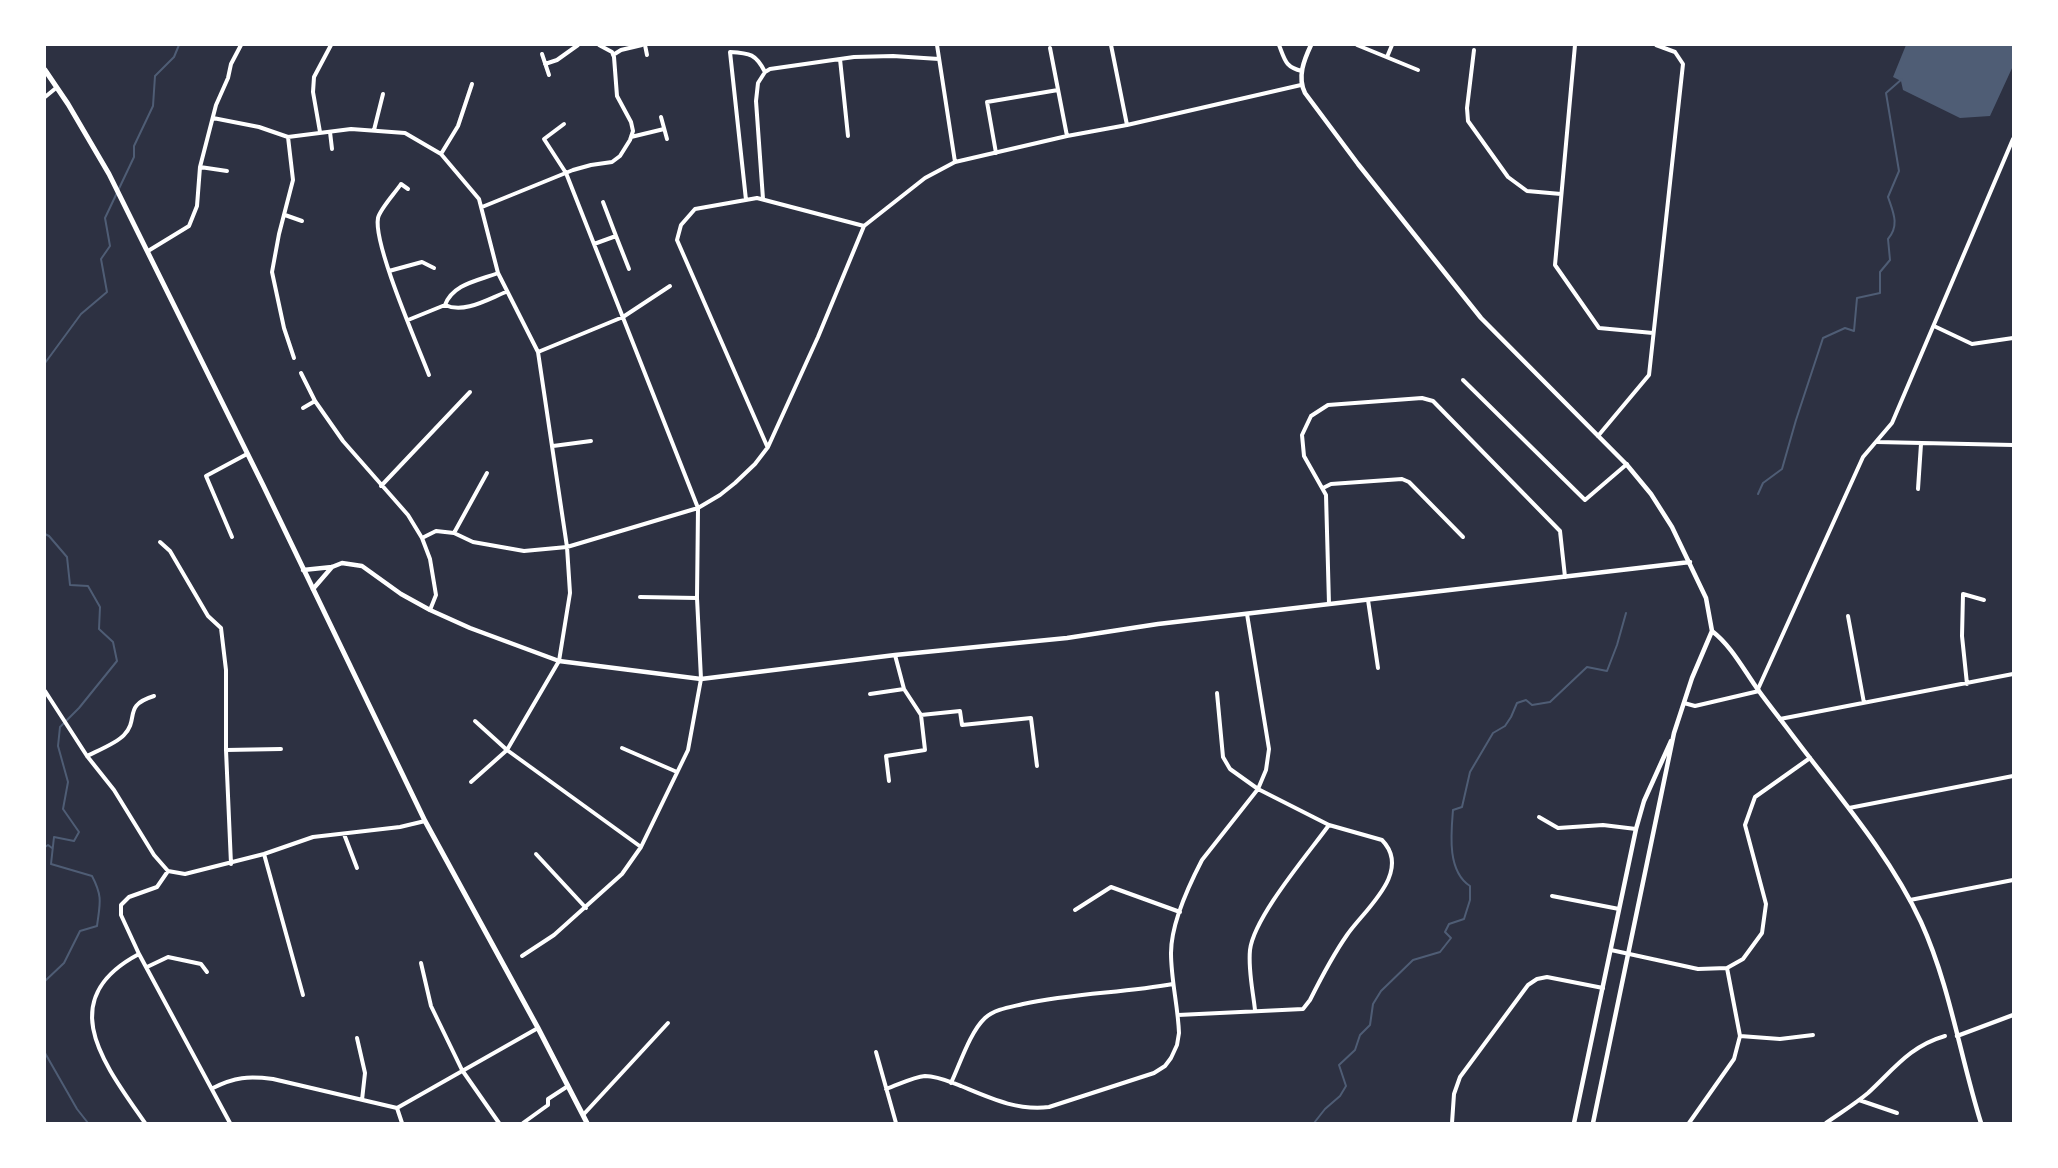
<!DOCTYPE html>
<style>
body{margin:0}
#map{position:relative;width:2058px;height:1168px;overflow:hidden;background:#2d3142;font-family:Quicksand,sans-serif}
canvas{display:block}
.frame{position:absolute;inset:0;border:46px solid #fff;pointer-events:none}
</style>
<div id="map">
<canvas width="2058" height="1168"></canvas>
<div class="frame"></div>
</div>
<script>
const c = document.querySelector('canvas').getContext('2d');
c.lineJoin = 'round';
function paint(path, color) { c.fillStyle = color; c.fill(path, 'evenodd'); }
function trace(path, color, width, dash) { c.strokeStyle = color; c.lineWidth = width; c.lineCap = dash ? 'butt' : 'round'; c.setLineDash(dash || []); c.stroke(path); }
const water = new Path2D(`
 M1906,45h107v21l-23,50 -30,2 -57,-28 -2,-9 -8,-4z`);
const stream = new Path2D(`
 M45,363l36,-49 26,-22 -6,-33 9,-13 -5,-28 29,-61v-11l19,-40 2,-30 19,-19 5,-12
 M1758,494l5,-11 19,-14 14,-49 27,-82 22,-10 9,3 3,-33 23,-5v-21l10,-12 -2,-21c12,-14 5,-27 0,-42l11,-26 -13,-78 16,-14
 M45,534l4,2 18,21 3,28 18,1 12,21 -1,22 14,13 4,19 -38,47 -19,19 -2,19 10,36 -5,27 16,23 -5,9 -20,-4 -3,27 41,12c11,21 8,27 5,50l-17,5 -16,32 -19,18
 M45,847l3,-2 4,3
 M45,1053l32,56 11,14
 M1314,1123l11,-14 15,-13 6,-10 -7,-21 16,-15 5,-15 10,-10 3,-21 8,-13 32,-31 27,-8 11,-14 -6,-6 4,-8 15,-5 6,-19v-14c-23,-15 -19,-52 -17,-76l9,-3 8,-35 23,-39 12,-7 6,-9 6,-14 9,-3 6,5 18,-3 37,-35 20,4 10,-26 9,-32`);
const minor = new Path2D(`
 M645,45l2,10
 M937,45l18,117
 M1111,45l16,80
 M1279,45c6,15 6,22 23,26
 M1357,45l61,25
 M1575,45l-20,220 44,63 54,5
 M1050,48l17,88
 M1474,50l-7,58 1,13 40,56 19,14 34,3
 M542,54l7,21
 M613,55l8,-5 21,-5
 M1387,57l5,-12
 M840,59l8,77
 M545,64l12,-4 21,-15
 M45,97l11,-9
 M661,117l6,22
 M213,118l46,9 29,10 63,-8 54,4 36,21 38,45 19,74 40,79 29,195 3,46 -11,68 -52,89 -36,32
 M374,130l9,-36
 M320,132l-7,-40 1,-15 17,-32
 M330,132l2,17
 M288,137l5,43 -14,54 -7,38 12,56 10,30
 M631,137l33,-8
 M996,153l-9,-51 71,-12
 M441,154l17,-28 14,-42
 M200,167l27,4
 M408,189l-7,-5c-6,9 -21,25 -23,34 -5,26 40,128 51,157
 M763,199l-7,-98 2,-18 7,-11 5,-3 84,-12 39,-1 46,3
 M746,200l-16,-148c20,1 26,2 35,20
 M603,202l13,34
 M482,207l91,-37 18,-5 21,-3 8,-6 10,-16 3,-9 -2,-9 -14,-26 -3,-39 -2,-5 -13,-7
 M285,215l17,6
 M594,244l22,-8 13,33
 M148,251l41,-25 8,-20 3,-39 16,-62 12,-27 3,-14 10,-19
 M389,271l33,-9 12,6
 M445,305c8,-21 32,-24 53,-32
 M408,320l37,-15c19,9 43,-6 61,-13
 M1934,326l38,18 41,-6
 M538,352l85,-35 47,-31
 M301,373l14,28 28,40 65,74 14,23 8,21 6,36 -6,15
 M1463,380l122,120 42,-36
 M303,408l12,-7
 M1598,436l51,-61 34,-311 -8,-12 -19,-7
 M1877,442l136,3
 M553,446l38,-5
 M767,446l-90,-206 4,-15 14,-16 62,-11 107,28
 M381,486l89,-94
 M1323,488l8,-4 71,-5 7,3 54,55
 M1918,489l3,-45
 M454,533l33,-60
 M232,537l-26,-61 41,-22
 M422,538l14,-7 18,2 19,9 51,9 43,-4 131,-39 -132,-335 -22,-34 20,-15
 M160,542l10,9 38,65 13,12 5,42v80l5,114
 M640,597l57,1
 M1368,600l10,68
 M1329,604l-3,-109 -22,-39 -2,-21 9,-19 17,-11 94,-7 11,3 127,130 5,46
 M1848,616l16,87
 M1967,684l-5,-48 1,-42 21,6
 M1758,689l105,-232 29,-34 121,-284
 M45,691l42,65 27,34 40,65 14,16 17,3 79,-20 49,-17 87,-10 25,-6
 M870,694l34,-5
 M1684,703l11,3 64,-15
 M921,715l39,-4 2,14 69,-7 6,48
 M1780,719l233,-45
 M475,721l32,29 134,97
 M622,748l55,24
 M226,750l55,-1
 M87,756c10,-5 30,-13 37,-21 16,-17 -2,-29 30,-39
 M889,781l-3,-25 39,-6 -4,-35 -17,-26 -9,-34
 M1849,808l164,-32
 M1539,817l19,11 45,-3 33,4
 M344,834l13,34
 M264,854l39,141
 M536,854l50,54
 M168,871l-11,16 -28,10 -8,8v10l18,39 91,169
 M1552,896l67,13
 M1910,900l103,-20
 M1075,910l36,-23 69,25
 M1611,950l87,19 29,-1 16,-9 19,-26 4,-29 -21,-79 10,-28 55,-39
 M139,954c-87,46 -34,111 6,169
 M522,956l32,-21 68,-61 19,-27 47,-97 13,-71 -4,-81 1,-90 22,-13 15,-12 20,-19 13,-17 50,-110 46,-111 61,-48 30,-16 112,-26 60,-11 174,-40
 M421,963l10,43 31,64 37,53
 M147,967l21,-10 33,7 6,8
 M1255,1010c-2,-19 -7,-40 -5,-60 4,-33 58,-96 79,-125
 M1178,1015l125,-6 7,-9c11,-22 23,-45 37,-65 17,-25 66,-63 35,-95l-53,-15 -71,-36 -28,-20 -7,-12 -6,-64
 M1740,1036l40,3 33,-4
 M357,1038l8,35 -3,27
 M876,1052l20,71
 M951,1083c9,-19 19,-51 34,-65 10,-9 26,-11 38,-14 51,-11 100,-11 150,-20
 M213,1088c22,-11 35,-12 60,-9l124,29 141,-80
 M886,1089c12,-4 27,-12 39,-13 13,0 25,6 36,10 29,12 56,25 88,21l105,-34 11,-7 6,-8 6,-13 2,-12c-1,-27 -8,-53 -8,-80 0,-29 18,-68 31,-93l56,-71 8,-19 3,-21 -22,-135
 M1859,1100l38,13
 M397,1108l5,15
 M583,1115l85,-92
 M523,1123l25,-18v-6l20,-13
 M1452,1123l2,-29 6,-17 68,-92 9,-6 10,-2 56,11
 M1689,1123l45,-64 6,-23 -13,-68
 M1826,1123c14,-10 29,-19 42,-30 26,-24 42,-47 77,-57`);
const tertiary = new Path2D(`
 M1311,45c-7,15 -14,32 -6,48l53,71 123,154 146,147 24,29 21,33 34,71 6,33 -20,47 -18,55 -81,390
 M303,570l29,-3 10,-4 20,3 39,28 29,16 40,18 89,33 142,18 194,-24 172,-17 91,-14 532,-62
 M313,589l19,-22
 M1712,631c18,14 29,34 42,53 10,15 22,29 33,44 46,62 101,123 134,194 29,64 39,134 60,201
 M1957,1036l56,-21
 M1574,1123l62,-294 8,-28 27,-60`);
const secondary = new Path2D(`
 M45,70l23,34 41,70 154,311 162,336 113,207 49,95`);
paint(water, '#4f5d75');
trace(stream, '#4f5d75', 2);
trace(minor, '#fff', 4);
trace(tertiary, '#fff', 4.5);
trace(secondary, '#fff', 5);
</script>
